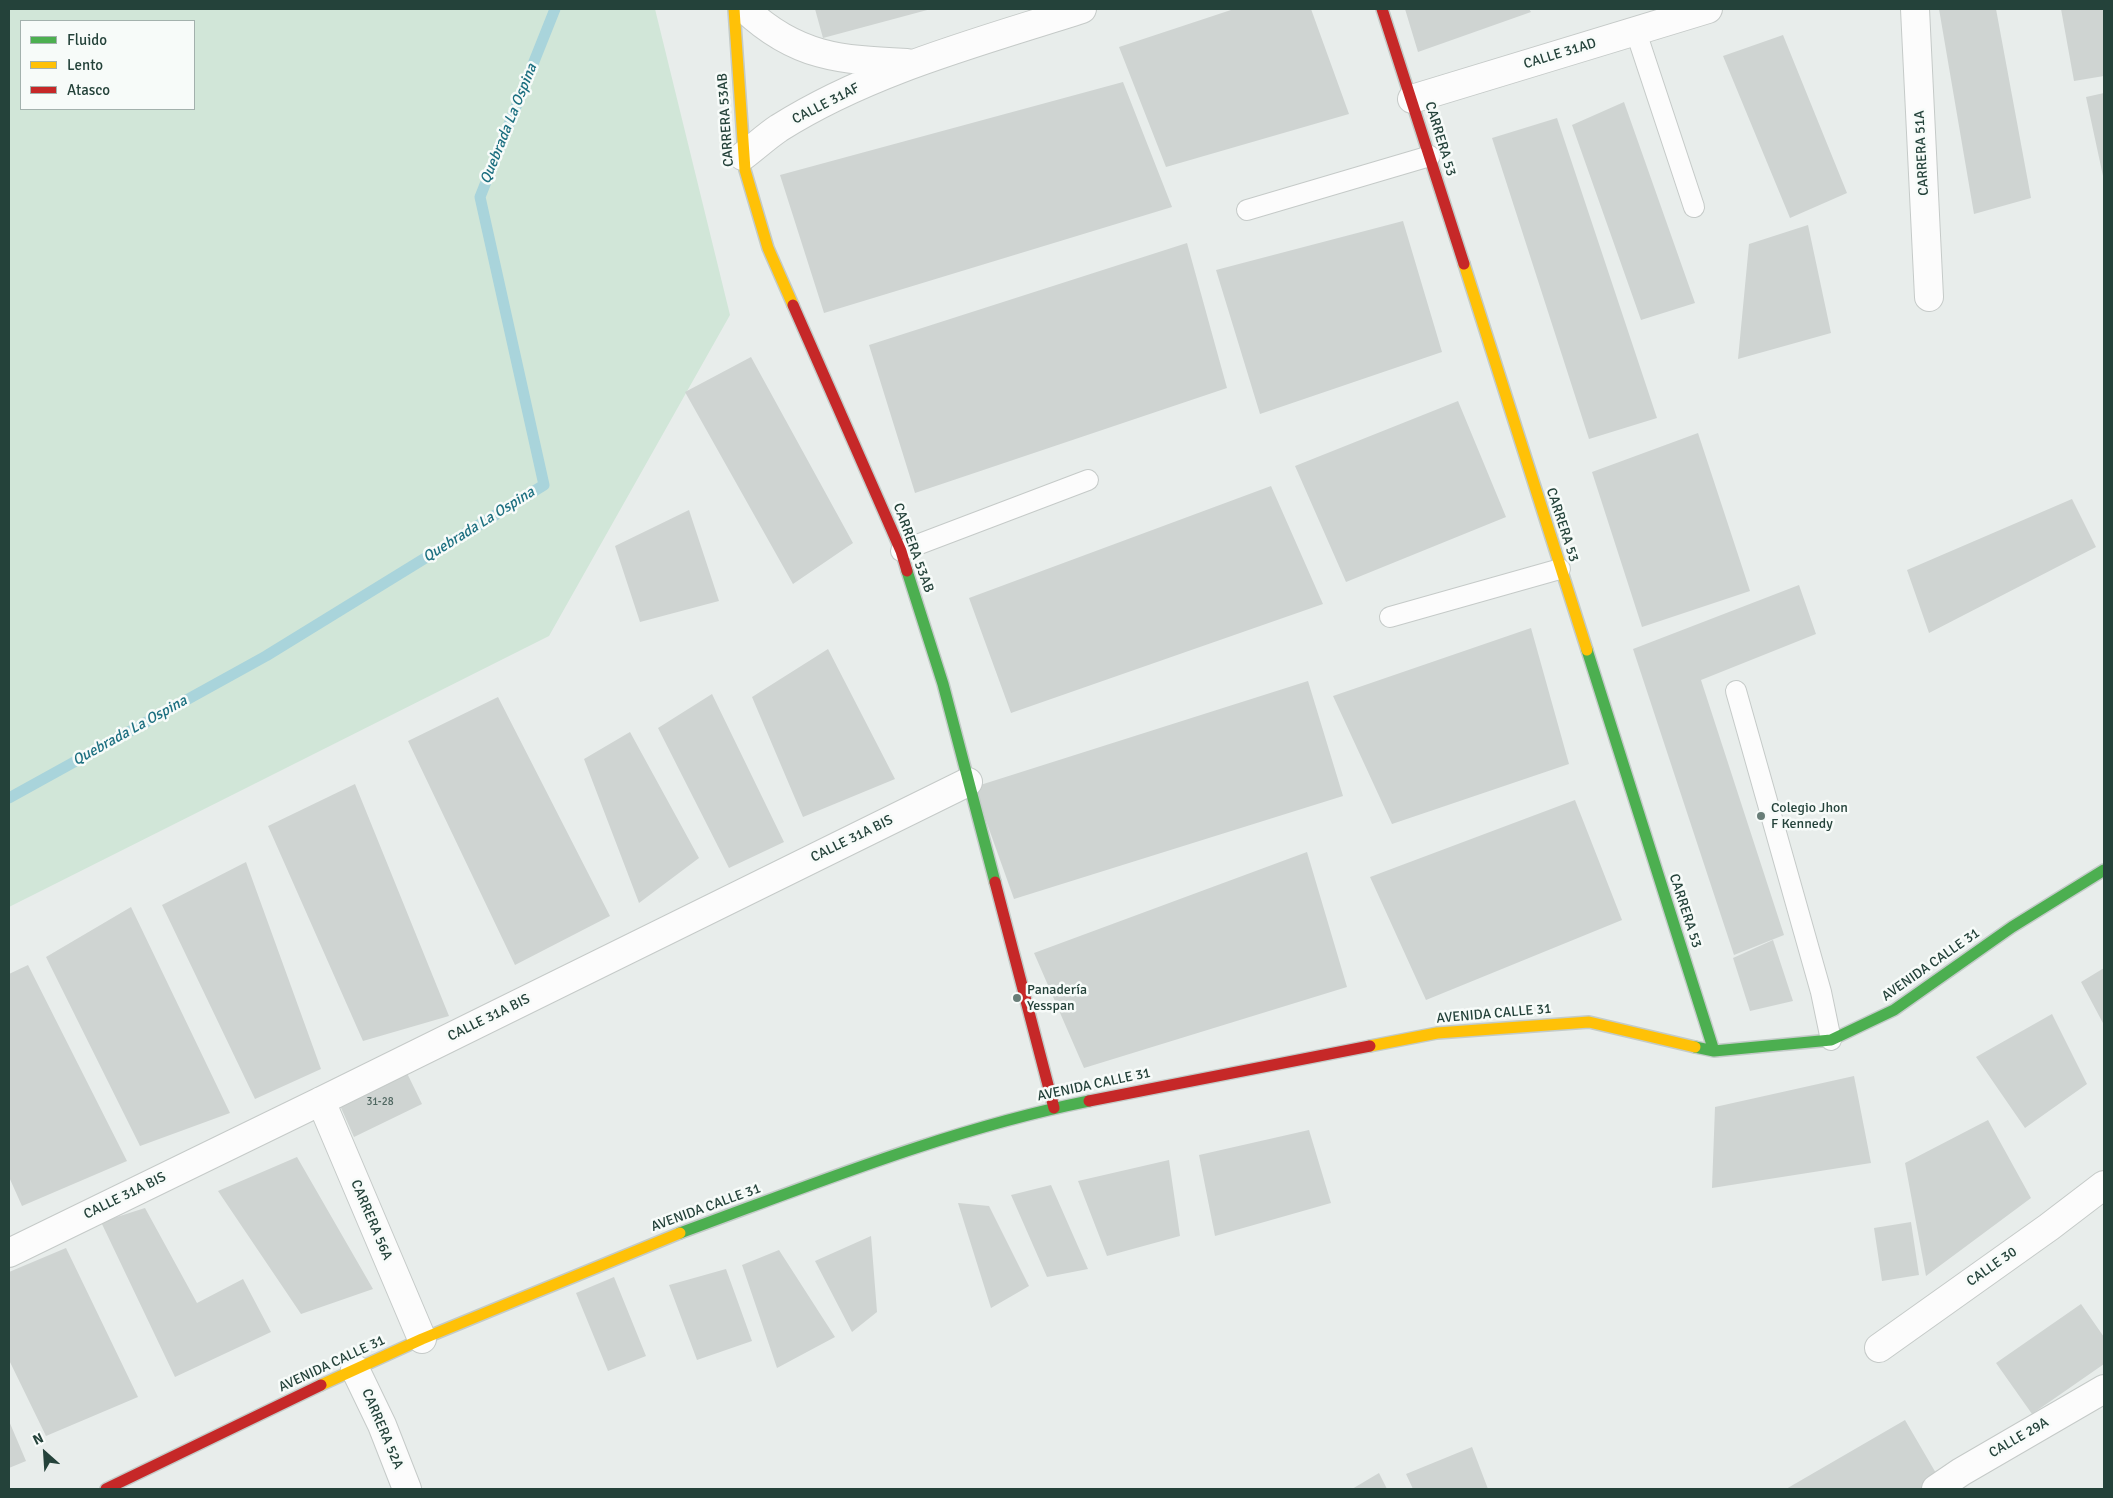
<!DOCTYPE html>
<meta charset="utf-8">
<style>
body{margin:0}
#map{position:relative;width:2113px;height:1498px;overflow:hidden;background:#e8edeb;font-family:Signika,sans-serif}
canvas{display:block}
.frame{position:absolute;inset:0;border:10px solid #24423a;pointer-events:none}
.legend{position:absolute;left:20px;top:20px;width:175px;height:90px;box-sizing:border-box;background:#f7fbf9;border:1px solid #a3b1ad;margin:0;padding:6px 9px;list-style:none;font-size:15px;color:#24423a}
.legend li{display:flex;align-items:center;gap:10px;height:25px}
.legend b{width:25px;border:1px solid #a3b1ad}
.north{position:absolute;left:20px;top:1428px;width:50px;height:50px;-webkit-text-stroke:4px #f7fbf9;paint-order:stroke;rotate:334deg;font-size:14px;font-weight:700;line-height:20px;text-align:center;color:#24423a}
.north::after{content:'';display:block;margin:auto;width:18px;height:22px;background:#24423a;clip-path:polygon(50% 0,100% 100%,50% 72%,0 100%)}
</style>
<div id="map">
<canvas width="2113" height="1498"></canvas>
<div class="frame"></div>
<ul class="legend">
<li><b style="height:6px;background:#4caf50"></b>Fluido</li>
<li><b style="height:6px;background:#ffc107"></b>Lento</li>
<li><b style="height:6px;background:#c62828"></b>Atasco</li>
</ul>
<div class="north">N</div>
</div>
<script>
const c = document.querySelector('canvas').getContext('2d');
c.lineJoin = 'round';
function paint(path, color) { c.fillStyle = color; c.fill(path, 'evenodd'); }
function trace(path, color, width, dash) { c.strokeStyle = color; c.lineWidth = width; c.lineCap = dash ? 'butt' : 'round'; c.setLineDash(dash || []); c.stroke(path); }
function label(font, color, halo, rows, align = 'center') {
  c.font = font + ' Signika,sans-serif'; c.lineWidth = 5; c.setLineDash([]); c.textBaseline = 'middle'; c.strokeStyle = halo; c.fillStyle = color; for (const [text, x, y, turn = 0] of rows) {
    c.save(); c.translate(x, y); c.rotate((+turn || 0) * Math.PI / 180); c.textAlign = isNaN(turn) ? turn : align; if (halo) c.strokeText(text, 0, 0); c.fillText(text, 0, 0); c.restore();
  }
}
const green = new Path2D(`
 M9,9h646l75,306 -181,321 -540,271zM21,21h173v88h-173z`);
const stream = new Path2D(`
 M9,798l257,-142 278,-171 -64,-288 75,-188`);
const building = new Path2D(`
 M815,9h116l-108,29z
 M1234,9h77l38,105 -183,53 -47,-120z
 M1405,9h124l2,3 -113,40z
 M1939,9h57l35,189 -57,16z
 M2061,9h43v67l-30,5z
 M1783,35l64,158 -57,25 -67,-162z
 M1123,82l49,125 -348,106 -44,-138z
 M2104,93v83h-1l-17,-79z
 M1624,102l71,201 -54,17 -69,-195z
 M1557,118l100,300 -68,21 -97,-301z
 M1403,221l39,131 -182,62 -44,-144z
 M1808,225l23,108 -93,26 11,-115z
 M1187,243l40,145 -312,105 -46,-148z
 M751,357l102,186 -60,41 -108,-192z
 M1458,401l48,116 -160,65 -51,-116z
 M1698,433l52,158 -108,36 -50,-155z
 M1271,486l52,118 -312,109 -42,-115z
 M2072,499l24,48 -167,86 -22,-63z
 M689,510l30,91 -79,21 -25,-76z
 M1799,585l17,49 -115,46 83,255 -50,20 -101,-306z
 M1531,628l38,136 -177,60 -59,-128z
 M828,649l67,130 -92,38 -51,-120z
 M1308,681l35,115 -329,103 -40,-112z
 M712,694l72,148 -55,26 -71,-140z
 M498,697l112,219 -95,49 -107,-224z
 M630,732l69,126 -60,45 -55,-144z
 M355,784l94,232 -86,25 -95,-215z
 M1575,800l47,120 -196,80 -56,-123z
 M1307,852l40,135 -263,81 -50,-115z
 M246,862l75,207 -66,30 -93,-194z
 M131,907l99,206 -90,33 -94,-189z
 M1773,940l20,61 -43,10 -17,-53z
 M28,965l99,196 -105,45 -13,-29v-203z
 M2104,968v57l-23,-43z
 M2052,1014l35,70 -62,44 -49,-71z
 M405,1069l17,35 -68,33 -16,-36z
 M1854,1076l17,87 -159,25 3,-81z
 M1988,1120l43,78 -105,78 -21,-113z
 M1309,1130l22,73 -116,33 -16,-81z
 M297,1157l76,132 -72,25 -83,-123z
 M1169,1160l11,76 -73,20 -29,-75z
 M1051,1185l37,84 -41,8 -36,-82z
 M958,1203l31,3 40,80 -38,22z
 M145,1208l52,95 46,-24 28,53 -96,45 -74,-155z
 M1911,1222l8,53 -37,6 -8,-53z
 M871,1236l6,76 -25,20 -37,-71z
 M66,1248l72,149 -92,39 -37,-76v-88z
 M779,1250l56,87 -58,31 -35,-103z
 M726,1269l26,72 -55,19 -28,-75z
 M614,1277l32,79 -38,15 -32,-78z
 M2081,1304l23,33v27l-72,50 -36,-51z
 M1905,1420l35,60 -16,9h-138z
 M9,1421l17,40 -17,7z
 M1472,1447l16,42h-75l-7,-15z
 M1379,1473l8,16h-35z`);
const lane = new Path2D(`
 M1636,32l58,175
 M1247,210l183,-54
 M901,551l187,-71
 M1390,617l170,-48
 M1736,691l85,301 10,48`);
const street = new Path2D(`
 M745,9c51,48 95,51 162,54
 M1915,9l14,288
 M1412,99l296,-90
 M743,156c12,-9 24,-20 36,-28 92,-58 201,-86 303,-119
 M321,1101l101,238
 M9,1253l312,-152 647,-319
 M1879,1348l170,-121 55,-42
 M355,1369l27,56 25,64
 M1936,1489l25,-17 143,-83`);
const fast = new Path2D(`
 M907,571l36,113 52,198
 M1587,650l127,401
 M1695,1047l19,4 117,-11 63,-30 118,-83 92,-57
 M680,1233c134,-49 269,-104 409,-132`);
const slow = new Path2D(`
 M734,9l11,161 23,78 25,57
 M1464,264l123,386
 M1370,1046l67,-13 152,-11 106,25
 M321,1385l101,-46 258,-106`);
const jam = new Path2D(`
 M1382,9l82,255
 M793,305l108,246 6,20
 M995,882l59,226
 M1089,1101l281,-55
 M106,1489l215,-104`);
const markers = [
 [1761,816,5,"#697e78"],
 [1017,998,5,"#697e78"]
];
const numberNames = [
 ["31-28",380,1102]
];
const streetNames = [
 ["CALLE 31AD",1560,54,-17],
 ["CALLE 31AF",826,104,-27],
 ["CARRERA 53AB",726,120,-94],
 ["CARRERA 53",1440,139,73],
 ["CARRERA 51A",1922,153,-93],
 ["CARRERA 53",1562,525,72],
 ["CARRERA 53AB",913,548,70],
 ["CALLE 31A BIS",852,839,-26],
 ["CARRERA 53",1685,911,72],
 ["AVENIDA CALLE 31",1931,965,-35],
 ["AVENIDA CALLE 31",1494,1014,-5],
 ["CALLE 31A BIS",489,1018,-26],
 ["AVENIDA CALLE 31",1094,1085,-12],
 ["CALLE 31A BIS",125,1196,-26],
 ["AVENIDA CALLE 31",706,1208,-20],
 ["CARRERA 56A",371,1220,67],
 ["CALLE 30",1992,1267,-35],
 ["AVENIDA CALLE 31",332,1364,-25],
 ["CARRERA 52A",382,1429,67],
 ["CALLE 29A",2019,1438,-30]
];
const poiNames = [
 ["Colegio Jhon",1771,808],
 ["F Kennedy",1771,824],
 ["Panadería",1027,990],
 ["Yesspan",1027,1006]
];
const waterNames = [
 ["Quebrada La Ospina",509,124,-68],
 ["Quebrada La Ospina",479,525,-32],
 ["Quebrada La Ospina",130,731,-29]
];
paint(green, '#d1e6d8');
trace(stream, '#a9d4db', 11);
paint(building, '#cfd4d2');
trace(lane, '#c5cac8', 22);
trace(street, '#c5cac8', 30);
trace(fast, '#c3cbc8', 14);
trace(slow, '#c3cbc8', 14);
trace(jam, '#c3cbc8', 14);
trace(lane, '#fcfcfc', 20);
trace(street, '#fcfcfc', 28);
trace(fast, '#4caf50', 11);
trace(slow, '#ffc107', 11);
trace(jam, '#c62828', 11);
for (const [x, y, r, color] of markers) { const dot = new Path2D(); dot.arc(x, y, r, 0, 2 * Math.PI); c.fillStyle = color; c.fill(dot); trace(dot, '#f7fbf9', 2); }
label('11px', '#506761', null, numberNames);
label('14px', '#24423a', '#f7fbf9', streetNames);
label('14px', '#24423a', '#f7fbf9', poiNames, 'left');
label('italic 15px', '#1c6f80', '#f7fbf9', waterNames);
</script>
